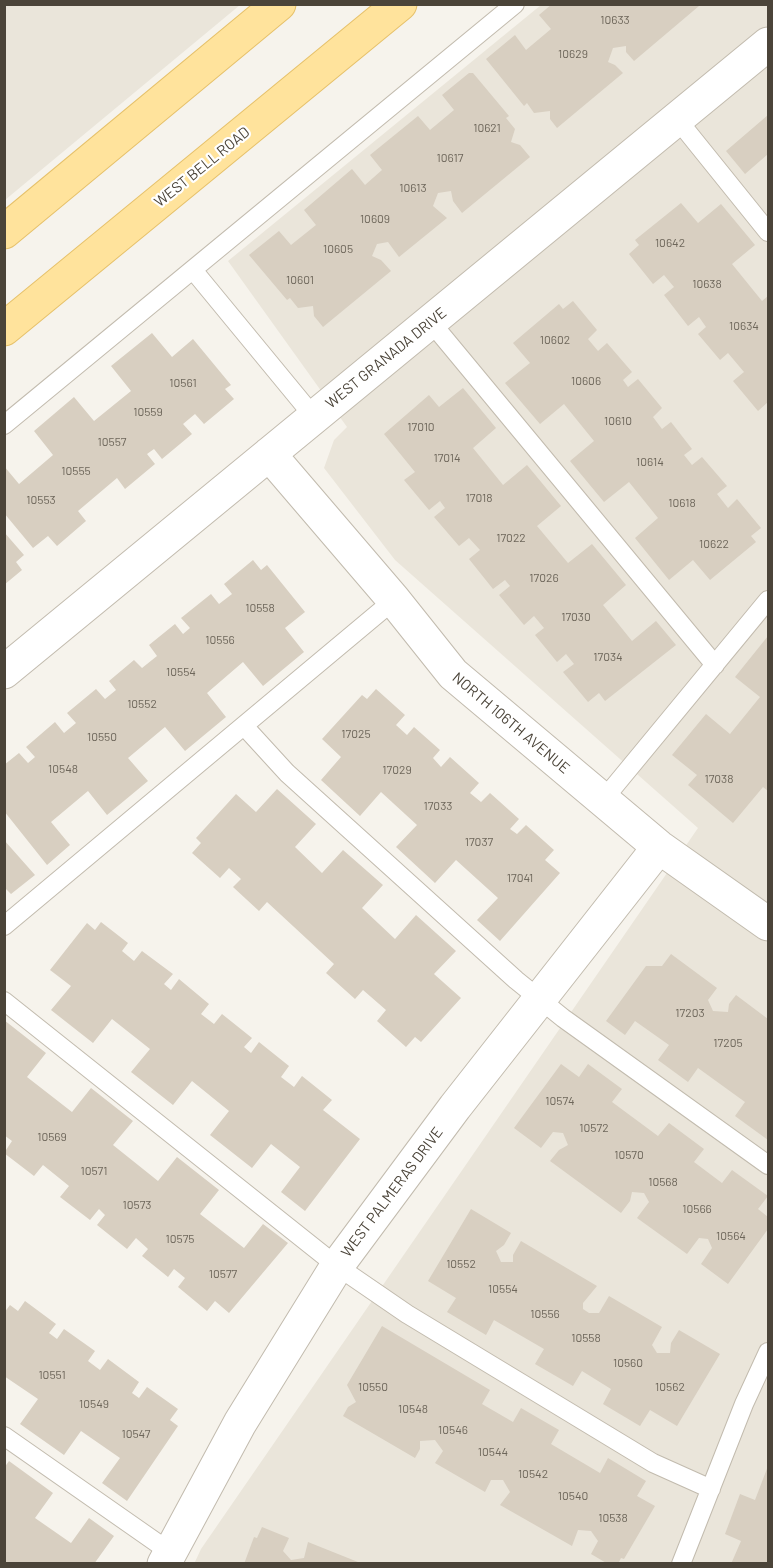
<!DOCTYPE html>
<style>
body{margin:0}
#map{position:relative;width:773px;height:1568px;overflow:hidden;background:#f6f3ec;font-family:Barlow,sans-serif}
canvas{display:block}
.frame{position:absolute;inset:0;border:6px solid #4b4439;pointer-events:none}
</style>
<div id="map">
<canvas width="773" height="1568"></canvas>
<div class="frame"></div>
</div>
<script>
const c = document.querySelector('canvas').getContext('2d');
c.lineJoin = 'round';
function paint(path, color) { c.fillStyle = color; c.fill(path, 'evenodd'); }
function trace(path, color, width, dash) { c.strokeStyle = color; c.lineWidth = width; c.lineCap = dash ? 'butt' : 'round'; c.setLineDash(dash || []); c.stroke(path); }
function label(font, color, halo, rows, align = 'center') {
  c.font = font + ' Barlow,sans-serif'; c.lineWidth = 4.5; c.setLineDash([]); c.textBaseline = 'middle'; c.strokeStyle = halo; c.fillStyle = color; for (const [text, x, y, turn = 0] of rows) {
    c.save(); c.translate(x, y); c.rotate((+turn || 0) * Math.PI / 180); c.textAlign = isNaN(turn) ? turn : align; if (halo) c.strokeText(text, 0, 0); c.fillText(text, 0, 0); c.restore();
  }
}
const residential = new Path2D(`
 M5,4h235v1l-235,195z
 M541,5h227v1558l-574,1 7,-15 497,-721 -303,-268 -71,-92 10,-28 13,-13 -119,-166z`);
const building = new Path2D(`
 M552,4h145l2,2 -65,55 -8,-9v-6l-13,2 -5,14 7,3 8,8 -66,55 -7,-9v-8l-16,2 -7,-10 -3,3 -38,-47 29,-24 11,15 25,-21 -12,-14z
 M469,73h4l36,43 -3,2 9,11 -4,13 9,3 10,12 -68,56 -9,-12 -2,-10 -13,2 -5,13 14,12 -48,39 -11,-15 -11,2 -5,12 9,4 10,11 -68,56 -9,-11 -1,-10 -15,2 -8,-10 -3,2 -38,-45 30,-24 12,14 25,-20 -12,-15 48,-41 13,16 17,-15 -12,-15 48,-39 12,14 24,-20 -12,-15z
 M768,115v39l-23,20 -19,-23z
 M681,203l17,20 23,-19 34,41 -23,19 30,37 6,-5v106l-10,9 -25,-30 11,-9 -16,-19 -8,7 -22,-26 8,-7 -7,-10 -11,9 -24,-31 10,-8 -10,-12 -11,9 -24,-30 10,-9 -4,-5z
 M573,301l24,29 -9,9 10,12 9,-8 25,29 -9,8 5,7 10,-8 24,29 -9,9 9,12 9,-7 21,27 -8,6 8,10 10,-8 25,29 -10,8 11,14 9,-9 24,29 -10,8 5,6 -46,38 -17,-20 -24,20 -34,-42 23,-20 -29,-36 -25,20 -34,-41 24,-20 -30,-37 -24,20 -35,-41 25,-20 -17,-20 46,-39 4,5z
 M152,333l20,24 21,-18 38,46 -6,4 9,10 -30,25 -9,-10 -12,10 9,10 -30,25 -8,-10 -7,5 8,10 -30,25 -8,-11 -39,33 8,10 -29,25 -9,-10 -15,12 -29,-35v-47l15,18 34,-29 -19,-24 40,-34 20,24 37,-30 -20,-25z
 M463,388l33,40 -23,20 30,37 24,-20 34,41 -24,20 31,37 24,-19 34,41 -23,20 29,36 24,-20 20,24 -71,56 -6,-8 -11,9 -25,-30 11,-8 -8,-10 -9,8 -22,-27 9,-7 -10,-12 -10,9 -25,-30 11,-9 -5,-6 -12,9 -24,-30 11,-9 -11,-12 -10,8 -25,-29 11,-9 -5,-7 -11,9 -25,-30 11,-8 -31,-38 45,-39 10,12z
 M4,532l20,23 -8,7 6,8 -18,15z
 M253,560l8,10 6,-5 38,47 -20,16 19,24 -41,34 -20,-24 -36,31 19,24 -41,34 -20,-24 -37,31 20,23 -41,34 -19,-24 -37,31 19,23 -23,20 -43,-54v-46l15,-12 9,10 7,-6 -9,-10 29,-25 9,11 12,-10 -9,-10 29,-24 9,10 11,-9 -7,-9 25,-21 8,8 15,-12 -8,-11 26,-21 8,10 7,-6 -9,-10 30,-24 8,10 13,-10 -8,-10z
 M768,636v155l-5,-4 -30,36 -45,-38 9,-10 -25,-20 34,-41 24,20 30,-37 -25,-20z
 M376,689l29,26 -9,10 11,10 7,-8 26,23 -7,8 8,9 9,-10 29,26 -9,10 11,9 9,-9 29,26 -9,10 7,5 9,-9 28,25 -9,10 15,13 -60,68 -23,-21 21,-22 -42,-38 -21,23 -39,-36 21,-22 -36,-33 -21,24 -39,-36 20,-23 -19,-18 40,-44 5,4z
 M277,789l39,35 -21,23 27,26 21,-23 40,35 -21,23 33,31 21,-24 40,36 -22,23 27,24 -40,44 -6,-5 -9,10 -29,-26 9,-11 -23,-20 -8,9 -29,-26 8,-9 -67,-62 -8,9 -26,-24 8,-8 -12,-11 -9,10 -28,-25 9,-10 -5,-5 40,-44 20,18z
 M4,840l31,35 -24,19 -7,-7z
 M101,922l27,21 -6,8 12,10 8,-10 31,23 -9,10 7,6 8,-11 30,25 -8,10 13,10 8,-10 30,24 -8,9 7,6 8,-11 30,24 -8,11 13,10 8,-11 30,24 -9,10 37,29 -55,72 -24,-19 19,-25 -29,-23 -19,24 -42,-33 19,-24 -37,-30 -19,24 -42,-33 19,-23 -38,-30 -19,24 -42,-33 20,-24 -21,-16 37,-47 8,7z
 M671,954l46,34 -9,12 5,11 15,1 1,-8 7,-9 32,24v121l-33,-24 10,-14 -47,-34 -10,14 -30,-22 11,-15 -34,-24 -10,14 -19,-14 40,-55h16z
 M4,1020l42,33 -19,24 45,35 19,-24 42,33 -20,24 45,36 19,-24 42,33 -19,24 44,34 19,-24 25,19 -59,70 -14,-12 -8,10 -29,-24 7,-9 -11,-9 -6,8 -26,-21 6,-7 -12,-11 -9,11 -30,-24 8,-10 -6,-6 -9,11 -30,-23 9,-11 -26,-21 -9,11 -30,-23 8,-12 -8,-6z
 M561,1064l18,13 9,-13 34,25 -10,13 46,34 11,-13 35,26 -10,13 28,21 10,-13 36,26 -10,13 10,8v12l-40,55 -27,-20 11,-16 -4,-9 -9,-1 -12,16 -50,-36 12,-16 -5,-9 -12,-1 -2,9 -9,12 -71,-52 9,-11 9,-5 -5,-12 -10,-1 -12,16 -27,-20z
 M471,1209l40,24 -7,12 -8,6 5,11h12v-7l8,-14 76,45 -14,17v6l6,4h10l10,-17 53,31 -10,18 5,8h13l1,-10 8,-13 41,24 -43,72 -27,-16 -10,16 -37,-22 8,-15 -29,-18 -9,15 -38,-22 9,-15 -50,-29 -8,15 -39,-23 9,-14 -28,-17z
 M25,1301l31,23 -7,9 8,6 7,-10 31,22 -7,10 12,9 8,-11 31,23 -7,11 7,5 8,-11 31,22 -8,11 8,6 -51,75 -25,-18 18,-25 -39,-27 -17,24 -44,-31 18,-25 -34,-23v-63l6,-8 8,6z
 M382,1326l108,64 -8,14 31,18 8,-14 38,22 -8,14 49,29 8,-15 38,23 -9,15 18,10 -31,53 -3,-1 -3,6h-10l-17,-10 7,-13 -7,-10 -13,-1 -6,16 -72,-41 10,-13 -7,-12h-12l-6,12 -50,-29 8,-12 -8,-11 -15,1v8l-5,9 -72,-42 5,-9 8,-5 -9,-17z
 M9,1461l44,32 -18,25 36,25 18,-25 25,18 -20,28h-90v-96z
 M768,1466v98h-37l10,-23 -16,-7 15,-40 15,6z
 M262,1527l27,11 -6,13 8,9 13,-2 4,-16 55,22h-119l10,-27 3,1z`);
const service = new Path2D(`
 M677,119l91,113
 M193,270l121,147
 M430,321l285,344
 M4,425l511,-421
 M244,726l43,47 229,207 47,38 205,147
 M603,800l165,-200
 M4,926l390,-326
 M4,1001l333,265 70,48 246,149 58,26
 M4,1436l166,116
 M681,1564l63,-160 24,-52`);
const minor = new Path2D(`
 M269,454l125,146 59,74 206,173 109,77
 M4,672l764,-628
 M164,1564l76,-141 97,-157 118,-159 204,-260`);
const primary = new Path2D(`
 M4,232l275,-228
 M4,329l396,-325`);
const numberNames = [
 ["10633",615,20],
 ["10629",573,54],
 ["10621",487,128],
 ["10617",450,158],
 ["10613",413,188],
 ["10609",375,219],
 ["10642",670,243],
 ["10605",338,249],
 ["10601",300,280],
 ["10638",707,284],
 ["10634",744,326],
 ["10602",555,340],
 ["10606",586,381],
 ["10561",183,383],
 ["10559",148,412],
 ["10610",618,421],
 ["17010",421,427],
 ["10557",112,442],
 ["17014",447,458],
 ["10614",650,462],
 ["10555",76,471],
 ["17018",479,498],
 ["10553",41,500],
 ["10618",682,503],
 ["17022",511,538],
 ["10622",714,544],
 ["17026",544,578],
 ["10558",260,608],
 ["17030",576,617],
 ["10556",220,640],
 ["17034",608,657],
 ["10554",181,672],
 ["10552",142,704],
 ["17025",356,734],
 ["10550",102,737],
 ["10548",63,769],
 ["17029",397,770],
 ["17038",719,779],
 ["17033",438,806],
 ["17037",479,842],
 ["17041",520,878],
 ["17203",690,1013],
 ["17205",728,1043],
 ["10574",560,1101],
 ["10572",594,1128],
 ["10569",52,1137],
 ["10570",629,1155],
 ["10571",94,1171],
 ["10568",663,1182],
 ["10573",137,1205],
 ["10566",697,1209],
 ["10564",731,1236],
 ["10575",180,1239],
 ["10552",461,1264],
 ["10577",223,1274],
 ["10554",503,1289],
 ["10556",545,1314],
 ["10558",586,1338],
 ["10560",628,1363],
 ["10551",52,1375],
 ["10550",373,1387],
 ["10562",670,1387],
 ["10549",94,1404],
 ["10548",413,1409],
 ["10546",453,1430],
 ["10547",136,1434],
 ["10544",493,1452],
 ["10542",533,1474],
 ["10540",573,1496],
 ["10538",613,1518]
];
const streetNames = [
 ["WEST BELL ROAD",202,167,-39],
 ["WEST GRANADA DRIVE",386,358,-39],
 ["NORTH 106TH AVENUE",511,723,40],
 ["WEST PALMERAS DRIVE",392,1192,-53]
];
paint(residential, '#eae5da');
paint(building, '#d8cfc1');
trace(service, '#c2bbae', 20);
trace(minor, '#c2bbae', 35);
trace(primary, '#e6c16a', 35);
trace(service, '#fff', 18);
trace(minor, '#fff', 33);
trace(primary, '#ffe39c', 33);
label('12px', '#6e675b', null, numberNames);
label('15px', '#4b4439', '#fff', streetNames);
</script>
